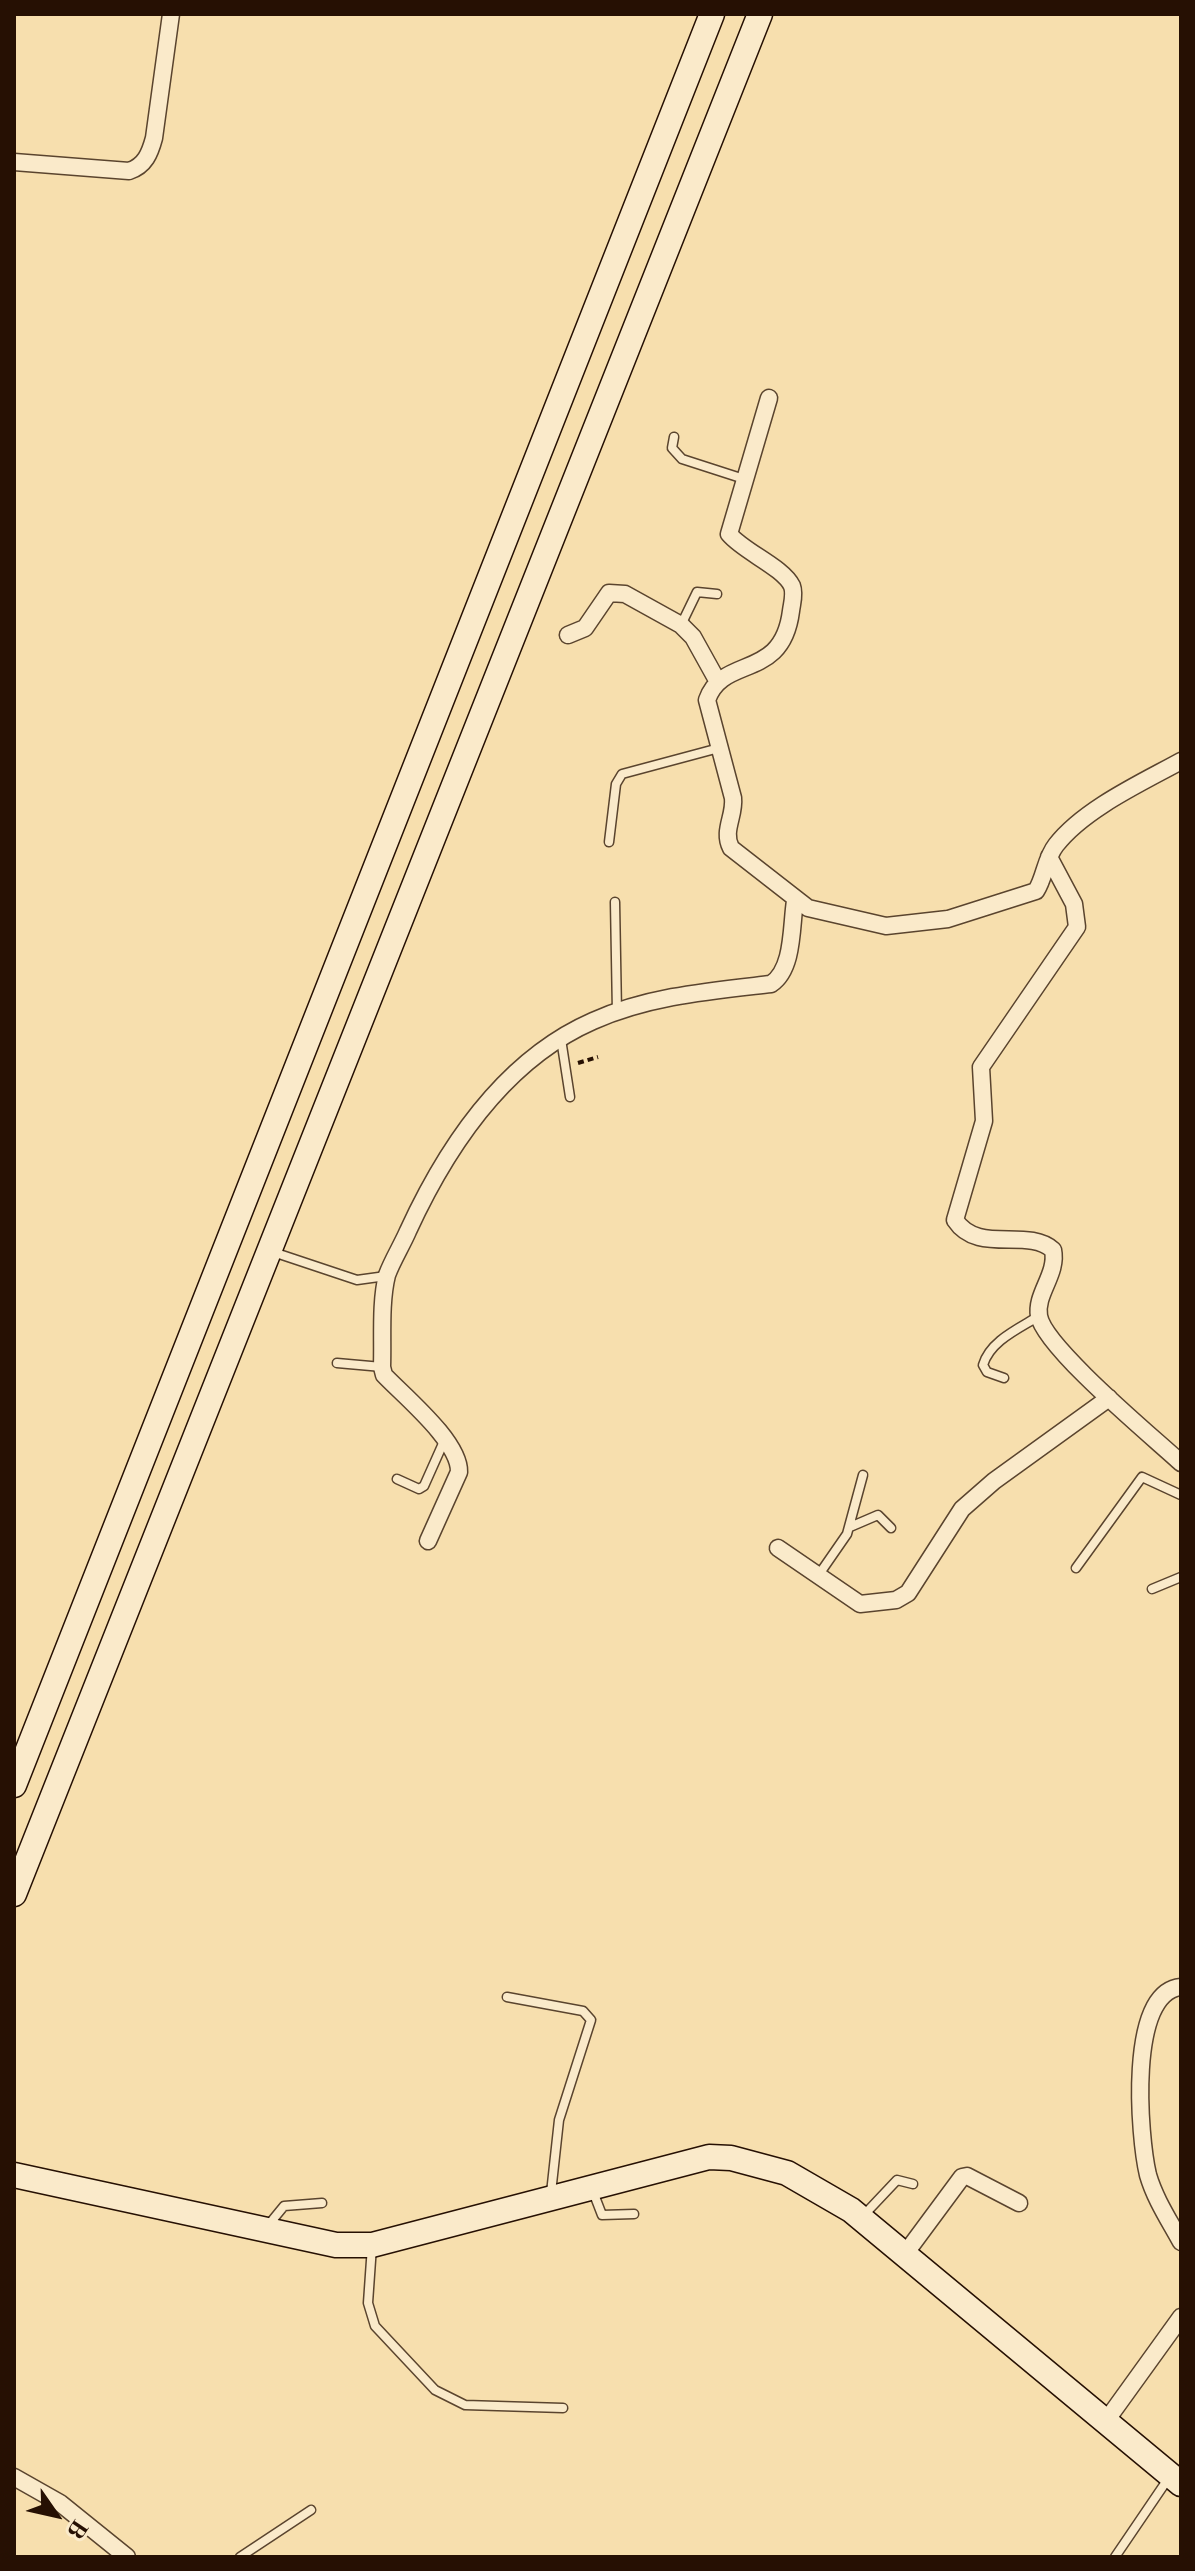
<!DOCTYPE html>
<style>
body{margin:0}
#map{position:relative;width:1195px;height:2571px;overflow:hidden;background:#f7dfae;font-family:"Libre Bodoni",serif}
canvas{display:block}
.frame{position:absolute;inset:0;border:16px solid #261003;pointer-events:none}
.north{position:absolute;left:16px;top:2475px;width:80px;height:80px;-webkit-text-stroke:6px #faeaca;paint-order:stroke;rotate:124deg;font-size:22px;font-weight:700;line-height:32px;text-align:center;color:#261003}
.north::after{content:'';display:block;margin:auto;width:28px;height:36px;background:#261003;clip-path:polygon(50% 0,100% 100%,50% 72%,0 100%)}
</style>
<div id="map">
<canvas width="1195" height="2571"></canvas>
<div class="frame"></div>
<div class="north">B</div>
</div>
<script>
const c = document.querySelector('canvas').getContext('2d');
c.lineJoin = 'round';
function trace(path, color, width, dash) { c.strokeStyle = color; c.lineWidth = width; c.lineCap = dash ? 'butt' : 'round'; c.setLineDash(dash || []); c.stroke(path); }
const path = new Path2D(`
 M578,1063l20,-6`);
const lane = new Path2D(`
 M674,437l-2,11 10,11 62,20
 M681,625l16,-33 20,2
 M609,842l7,-58 6,-10 97,-26
 M615,902l2,111
 M561,1039l9,58
 M273,1252l84,28 29,-4
 M337,1363l45,4
 M1004,1378l-17,-6 -4,-7c7,-24 35,-36 56,-49
 M397,1479l22,10 5,-3 21,-47
 M850,1527l28,-12 13,13
 M1076,1568l66,-91 39,18
 M820,1573l27,-39 16,-59
 M1152,1589l29,-12
 M507,1997l76,14 8,9 -32,100 -8,73
 M592,2189l10,26 32,-1
 M863,2216l34,-36 16,4
 M266,2228l18,-22 38,-3
 M372,2246l-4,57 7,23 60,64 30,15 98,3
 M240,2557l71,-47
 M1115,2557l55,-81`);
const street = new Path2D(`
 M14,162l115,9c16,-5 21,-18 25,-33l17,-124
 M769,398l-40,136c15,18 54,33 63,52 3,8 0,17 -1,25 -9,71 -68,43 -84,89l26,98c2,18 -11,33 -2,50l77,60 78,18 62,-7 88,-28c9,-14 9,-32 20,-46 28,-36 85,-62 125,-84
 M568,635l17,-7 24,-35 16,1 56,31 12,12 25,45
 M1049,857l25,47 3,23 -96,140 3,54 -29,99c23,35 72,7 98,30 5,24 -18,44 -14,66 5,31 115,122 142,147
 M428,1541l31,-69c1,-30 -54,-75 -75,-97l-2,-8c1,-29 -2,-64 5,-92 5,-14 15,-30 21,-44 39,-85 96,-171 185,-210 56,-25 117,-30 178,-37 23,-15 20,-58 24,-83
 M778,1548l82,56 36,-4 12,-7 54,-84 32,-28 115,-83
 M1181,1987c-54,5 -42,150 -33,188 7,24 21,45 33,67
 M905,2254l57,-77 5,-1 52,27
 M1106,2421l75,-104
 M14,2477l46,26 67,54`);
const secondary = new Path2D(`
 M14,1785l698,-1771
 M14,1894l746,-1880
 M14,2175l322,70h36l337,-88 22,1 56,15 64,37 330,274`);
trace(lane, '#5a442e', 11);
trace(street, '#5a442e', 19);
trace(secondary, '#261003', 27);
trace(path, '#261003', 4, [6, 4]);
trace(lane, '#faeaca', 8);
trace(street, '#faeaca', 16);
trace(secondary, '#faeaca', 24);
</script>
